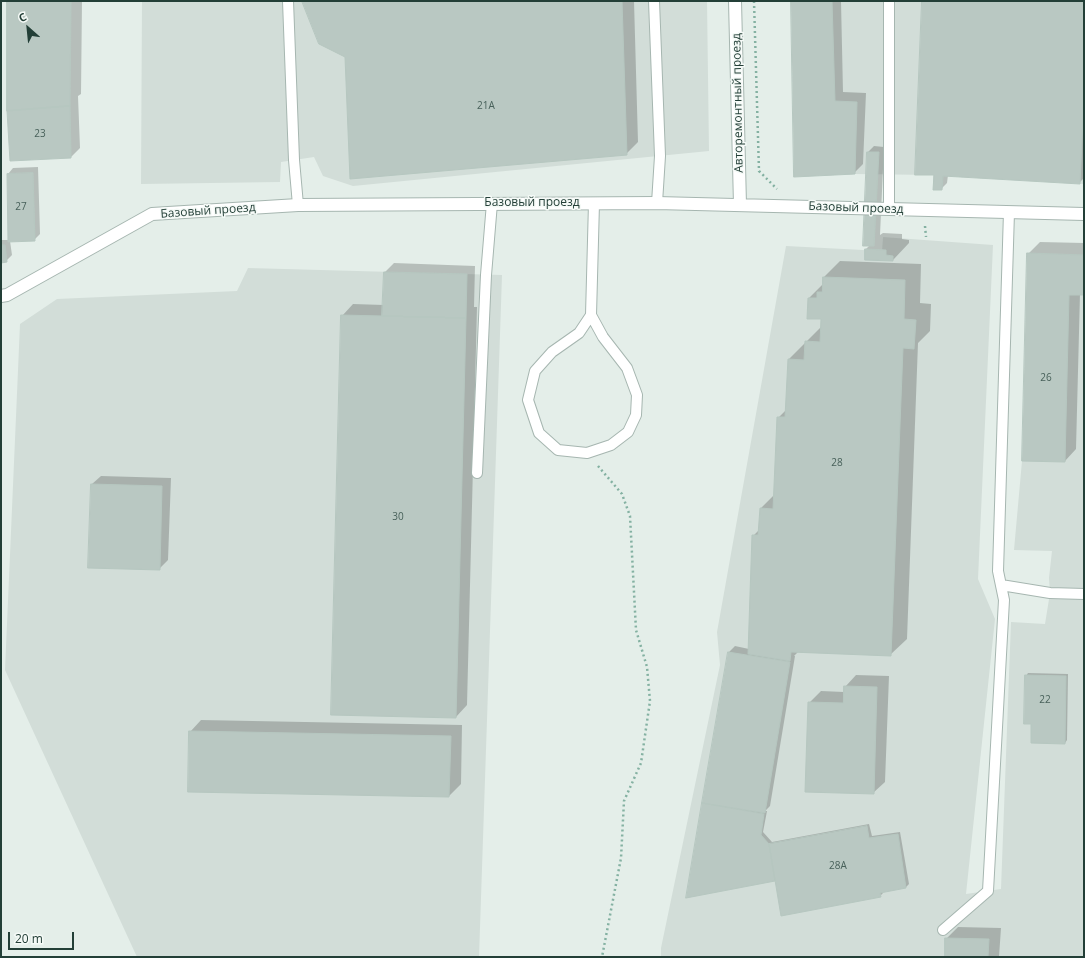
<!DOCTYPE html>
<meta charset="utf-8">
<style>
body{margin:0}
#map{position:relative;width:1085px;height:958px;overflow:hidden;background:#e4eee9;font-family:"Open Sans",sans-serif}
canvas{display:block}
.frame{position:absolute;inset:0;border:2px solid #233f37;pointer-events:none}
.north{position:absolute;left:8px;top:8px;width:40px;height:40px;-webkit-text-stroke:3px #f5faf7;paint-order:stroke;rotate:333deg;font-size:11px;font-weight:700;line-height:16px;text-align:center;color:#233f37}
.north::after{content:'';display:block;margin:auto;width:14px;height:18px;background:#233f37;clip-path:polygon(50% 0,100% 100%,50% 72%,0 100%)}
.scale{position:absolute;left:8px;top:932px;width:66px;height:18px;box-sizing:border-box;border:2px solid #233f37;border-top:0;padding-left:5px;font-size:12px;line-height:14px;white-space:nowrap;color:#233f37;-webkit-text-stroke:3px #f5faf7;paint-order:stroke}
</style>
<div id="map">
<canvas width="1085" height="958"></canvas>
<div class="frame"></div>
<div class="north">С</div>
<div class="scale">20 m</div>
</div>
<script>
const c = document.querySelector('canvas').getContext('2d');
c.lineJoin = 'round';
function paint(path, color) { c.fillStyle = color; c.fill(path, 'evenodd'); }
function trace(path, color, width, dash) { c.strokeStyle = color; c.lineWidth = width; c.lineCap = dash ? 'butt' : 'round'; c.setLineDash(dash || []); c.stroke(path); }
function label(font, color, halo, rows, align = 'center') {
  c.font = font + ' "Open Sans",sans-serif'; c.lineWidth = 3; c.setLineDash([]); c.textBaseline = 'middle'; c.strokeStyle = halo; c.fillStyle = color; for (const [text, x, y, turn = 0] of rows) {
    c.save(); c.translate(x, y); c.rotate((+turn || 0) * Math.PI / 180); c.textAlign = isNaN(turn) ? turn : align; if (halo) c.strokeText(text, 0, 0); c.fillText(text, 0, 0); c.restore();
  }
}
const built = new Path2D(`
 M142,1h565l2,150 -356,35 -30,-10 -9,-19 -33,5 -1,20 -139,2z
 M791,1h293v183l-141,-8 -1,14h-9v-15l-78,-1 -61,3z
 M883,237l110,8 -15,334 17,40 -29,275 35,-5 10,-267 34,2 5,-31 -1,-15 3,-27 -38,-1 8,-89 5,-208 57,2v702h-423v-9l59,-283 -3,-33 69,-386 96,5z
 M248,268l254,7 -23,682h-342l-132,-287 15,-346 37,-25 180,-8z`);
const shadow = new Path2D(`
 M8,1h74l-1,93 -3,2 2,52 -9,9z
 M304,1h330l4,141 -12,12 -280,-98z
 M792,1h49l2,91 23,1 -3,71 -9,9z
 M923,1h161v177l-4,4 -132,-7 -1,8 -6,6 -6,-15z
 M874,146l10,1 -4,88 3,-2 19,1v5l7,1v3l-16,17 -27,-11 4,-4 -2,-93z
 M38,167l2,67 -6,6 -24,1 2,14 -6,6 -5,1v-22h8l-1,-66 5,-6z
 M1040,242l44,1v51h-4l-4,155 -11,12 -37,-207z
 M840,261l81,3 -1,39 11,1 -1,27 -12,12 -11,296 -17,16 -92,-3 -4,4h1l-25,150 -5,5h2l-4,21 9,10 97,-18 3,12 28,-4 9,52 -3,3 -24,4 1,2 -3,3 -104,-16 -89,17 16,-93 2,-2h-2l26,-150 6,-6 14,3 4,-113 7,-7 1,-21 14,-14 3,-76 9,-9 2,-50 33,-33v-8l-13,-20 14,-14 1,-7z
 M394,263l81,3 -1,41h3l-10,398 -11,12 -114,-401 11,-12 31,1 1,-33z
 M101,476l70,2 -3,82 -9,9 -67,-85z
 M1028,673l40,1 -1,66 -2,3 -33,-20 -6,-47z
 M856,675l33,1 -4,106 -12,11 -64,-90 12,-12 23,1 1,-5z
 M201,720l261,5 -1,59 -12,12 -260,-5 1,-59z
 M958,927l43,1 -2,29h-53v-18z`);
const building = new Path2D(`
 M7,1h64l-1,105 -63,5z
 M302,1h320l5,154 -277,24 -5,-122 -26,-13z
 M791,1h41l3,100 22,1 -2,72 -61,3z
 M922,1h162v95l-4,88 -137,-8 -1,14h-9l1,-15h-19z
 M70,106l1,52 -61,3 -3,-50z
 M867,152h12l-5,94h-11z
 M33,173l2,68 -27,1 -1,-68z
 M1,245h4l2,17 -6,1z
 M865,249l21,1v5l7,1v5l-28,-1z
 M1027,253l57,2v40h-15l-4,167 -43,-1z
 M384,272l83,2 -1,44 -84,-2z
 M823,277l82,3 -1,39 12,1 -2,29 -11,-1 -12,308 -100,-4 -1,9 -42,-7 4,-119h6l2,-27 13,1 4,-92h8l3,-58 16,1 1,-19 15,1 1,-23h-14l1,-21h9v-6h5z
 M341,315l125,3 -10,400 -125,-3z
 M91,484l71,2 -2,84 -72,-2z
 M728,652l62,10 -25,151 -63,-10z
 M1025,675l41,1 -1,68 -34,-1v-19h-7z
 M844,686l33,1 -3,107 -69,-2 3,-90 35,1z
 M189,731l262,5 -2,61 -261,-5z
 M702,803l62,11 -3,21 8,9 6,37 -89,17z
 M867,826l2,12 29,-4 8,54 -26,5 1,4 -100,19 -12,-72z
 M945,938l44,1 -1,18h-43z`);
const path = new Path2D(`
 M754,1l5,170 18,18
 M925,226l1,11
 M598,466l24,28 8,22 6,114 11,37 3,34 -9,62 -17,38 -3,57 -19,99`);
const lane = new Path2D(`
 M288,1l6,159 4,45
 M654,1l6,155 -3,47
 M889,1v208
 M591,315l12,22 24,31 10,27 -1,20 -8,17 -17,13 -24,8 -29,-3 -19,-17 -11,-33 7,-29 17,-19 27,-19 12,-18 3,-112
 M477,473l9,-198 6,-72
 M1001,585l49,8 34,1
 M943,930l45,-39 16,-291 -6,-29 11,-359`);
const street = new Path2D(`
 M735,1l5,204
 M1,296l6,-1 145,-81 146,-9 359,-2 427,11`);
const numberNames = [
 ["21А",486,106],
 ["23",40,134],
 ["27",21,207],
 ["26",1046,378],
 ["28",837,463],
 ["30",398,517],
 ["22",1045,700],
 ["28А",838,866]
];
const streetNames = [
 ["Авторемонтный проезд",738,103,-91],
 ["Базовый проезд",532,203],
 ["Базовый проезд",856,208,2],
 ["Базовый проезд",208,211,-4]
];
paint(built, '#d2ddd8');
paint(shadow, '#0003');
paint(building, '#b9c8c2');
trace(building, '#b6c7c0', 1);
trace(lane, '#a6b6b0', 12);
trace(street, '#a6b6b0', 14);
trace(path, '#84b1a2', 2.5, [2, 3]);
trace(lane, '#fff', 10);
trace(street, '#fff', 12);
label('10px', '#48615a', null, numberNames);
label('12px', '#233f37', '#f5faf7', streetNames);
</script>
